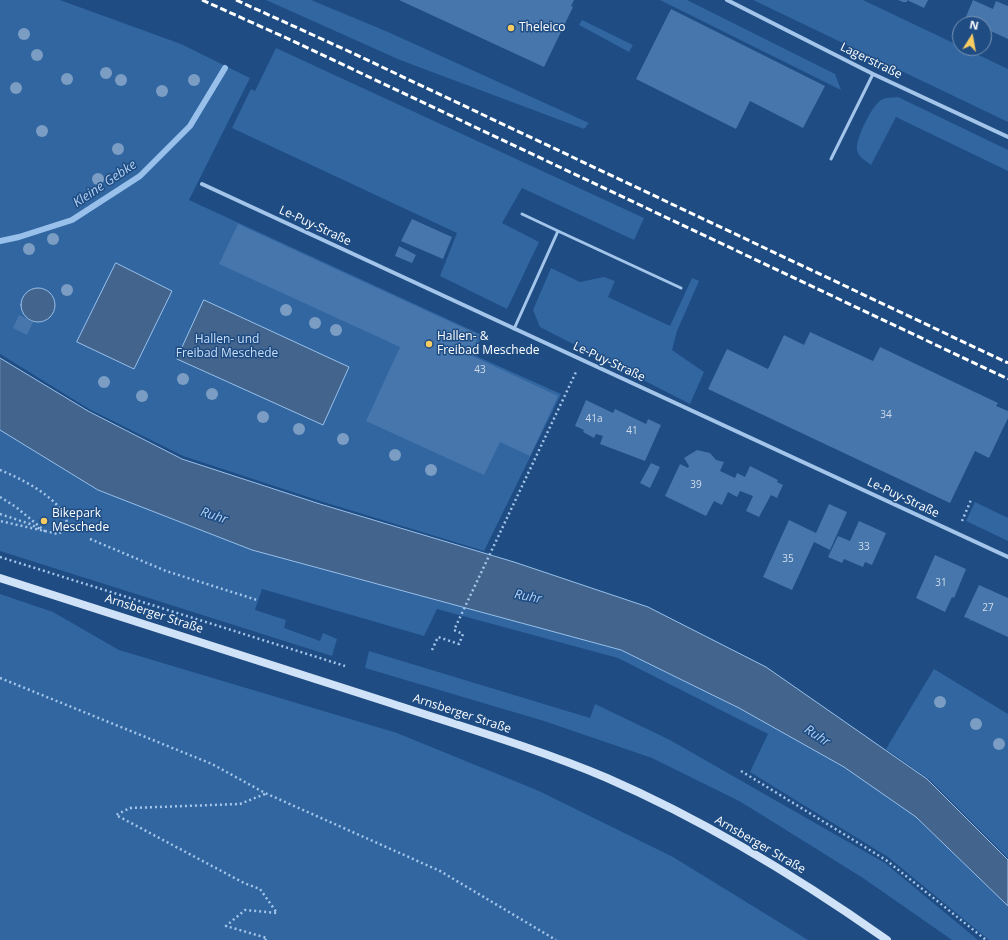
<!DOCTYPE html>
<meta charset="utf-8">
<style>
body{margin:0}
#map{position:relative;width:1008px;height:940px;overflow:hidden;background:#1e4c83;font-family:"Open Sans",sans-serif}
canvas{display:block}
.north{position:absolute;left:952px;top:16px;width:40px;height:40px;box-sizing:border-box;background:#1e4c83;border:1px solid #7894b5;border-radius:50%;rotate:11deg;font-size:11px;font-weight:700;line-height:16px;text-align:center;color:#fff}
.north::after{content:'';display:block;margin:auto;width:14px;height:18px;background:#f9cb63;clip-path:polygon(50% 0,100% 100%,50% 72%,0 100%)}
</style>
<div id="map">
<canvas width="1008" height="940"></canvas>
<div class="north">N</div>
</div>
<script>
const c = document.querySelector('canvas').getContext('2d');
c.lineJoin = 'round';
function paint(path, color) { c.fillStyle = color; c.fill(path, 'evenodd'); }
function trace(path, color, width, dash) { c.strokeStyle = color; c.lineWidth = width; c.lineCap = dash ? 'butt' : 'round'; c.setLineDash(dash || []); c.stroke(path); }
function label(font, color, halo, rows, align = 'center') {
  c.font = font + ' "Open Sans",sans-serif'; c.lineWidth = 3; c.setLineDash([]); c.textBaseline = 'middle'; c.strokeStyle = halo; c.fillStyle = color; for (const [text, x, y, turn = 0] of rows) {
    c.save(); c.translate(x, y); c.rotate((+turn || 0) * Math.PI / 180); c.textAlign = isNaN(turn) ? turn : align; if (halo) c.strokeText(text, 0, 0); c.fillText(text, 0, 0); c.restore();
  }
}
const green = new Path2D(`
 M0,0h60l121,44 69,34 -61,122 293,135 -8,20 87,39 -77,157 -164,-50 -137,-45 -94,-47 -89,-55z
 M266,0h45l77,32 201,91 -5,6 -184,-69z
 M660,0h27l148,74 6,16z
 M753,0h110l145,69v53z
 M582,20l51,25 -4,7 -50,-27z
 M276,48l368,170 -10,22 -112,-52 -20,35 37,19 -32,67 -67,-33 17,-43 -225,-105 19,-39 4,2z
 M898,97l110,53v21l-112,-54 -25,48c-5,-4 -13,-8 -14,-15 -2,-10 16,-48 26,-51 4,-2 10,-1 15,-2z
 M551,268l29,14 24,-5 11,4 -7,16 62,29 22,-48 7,3 -22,50 -5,19 32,22 -14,32 -150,-77 -7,-17z
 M0,430l98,60 154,60 369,100 118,58 105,59 72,50 92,89v34h-19l-101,-83 -138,-85 18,-38 -150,-76 -181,-49 -13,27 -162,-47 -7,21 31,10 -2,8 36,13 3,-8 14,6 -5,17 -332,-105z
 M975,502l33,16v23l-42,-20z
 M0,594l53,18 66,38 278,83 142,58 134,66 135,83h-808z
 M369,651l221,67 5,-14 75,36 215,123 93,77h-26l-89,-62 -122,-76 -89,-44 -108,-37 -179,-53z
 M934,669l74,45v144l-78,-78 -44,-31z`);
const water = new Path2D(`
 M116,263l56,28 -38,78 -57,-27z
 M21 305a17 17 0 1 1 34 0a17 17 0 1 1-34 0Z
 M204,300l145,67 -26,58 -146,-66z
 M0,358l88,53 94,48 138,45 194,58 134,45 118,60 161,112 81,81v46l-92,-89 -72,-50 -105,-59 -118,-58 -369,-100 -154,-60 -98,-60z`);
const stream = new Path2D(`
 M0,241l19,-4 53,-17 68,-44 50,-50 35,-58`);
const building = new Path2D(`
 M399,0h175l-3,6 2,1 -29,60z
 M898,0h30l-4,8 -17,-8v2h-4z
 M973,0l20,9 3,-8 12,5v33l-24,-11v-4h-9l-10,-5z
 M671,9l154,77 -22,42 -53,-27 -14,28 -100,-50z
 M412,219l40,18 -9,22 -42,-18z
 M238,224l241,111 -9,20 88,41 -28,60 -30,-14 -16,33 -118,-54 34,-74 -181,-83z
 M399,246l17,9 -4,8 -17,-7z
 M19,315l14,7 -6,13 -14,-7z
 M810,332l63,29 7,-14 118,56 -2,3 12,5v7l-19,40 -14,-7 -25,52 -242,-114 19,-40 41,20 16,-34 20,10z
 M586,400l27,13 2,-4 31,15 2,-5 13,6 -16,36 -45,-17 3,-8 -7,-2 -2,4 -11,-6 1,-2 -9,-4z
 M697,450l13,3 6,7 8,2 -4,9 15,7 2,-5 8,4 5,-11 28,14 -1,2 6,3 -6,13 -6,-3 -12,22 -13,-6 7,-15 -13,-5 -3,6 -9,-5 -6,13 -8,-4 -8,15 -41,-20 15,-32 8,4 1,-2 -5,-8z
 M651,463l9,4 -10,21 -10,-5z
 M829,504l18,8 -17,38 -16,-8 -22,48 -29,-13 26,-57 27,13z
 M859,521l27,12 -14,32 -7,-3 -2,5 -19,-8 -2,4 -14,-6 10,-21 12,5z
 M935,555l31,14 -12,29 -2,-1 -7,15 -29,-14z
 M979,585l29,13v39l-37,-17 -2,1 1,-2 -6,-2z`);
const path = new Path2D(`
 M0,470c20,8 63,29 67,53l-2,7 -7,4 -58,-13
 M0,497l16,10 30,25
 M0,514l30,10 10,5
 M962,521l9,-21
 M90,539l76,32 91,29
 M0,557l345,109
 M432,650l6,-13 21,7 4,-10 -9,-4 122,-258
 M0,678l212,86 53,29 175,78 116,69
 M741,771l145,89 100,80
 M265,794l-25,10 -110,4 -14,7 128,68 16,6 17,24 -32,-3 -19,16 41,12 -2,2`);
const service = new Path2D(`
 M831,159l42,-85
 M522,214l36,17
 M514,329l44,-98 123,57`);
const minor = new Path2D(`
 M727,0l146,74 135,63
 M202,184l806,373`);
const secondary = new Path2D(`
 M0,578c129,41 258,82 387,124 73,24 149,46 220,76 99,43 192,100 280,162`);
const rail = new Path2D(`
 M202,0l91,41 715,338
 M236,0l110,50 662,313`);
const trees = [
 [24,34],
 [37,55],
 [106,73],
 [67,79],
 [121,80],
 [194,80],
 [16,88],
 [162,91],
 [42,131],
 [118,149],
 [98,179],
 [53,239],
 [29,249],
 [67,290],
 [286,310],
 [315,323],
 [336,330],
 [183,379],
 [104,382],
 [212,394],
 [142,396],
 [263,417],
 [299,429],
 [343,439],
 [395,455],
 [431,470],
 [940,702],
 [976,724],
 [999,744]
];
const markers = [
 [511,28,4,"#f9cb63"],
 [429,344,4,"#f9cb63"],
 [44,521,4,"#f9cb63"]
];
const numberNames = [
 ["43",480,370],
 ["34",886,415],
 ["41a",594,419],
 ["41",632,431],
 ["39",696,485],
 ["33",864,547],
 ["35",788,559],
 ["31",941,583],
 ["27",988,608]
];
const poiNames = [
 ["Theleico",519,28],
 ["Hallen- &",437,337],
 ["Freibad Meschede",437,351],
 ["Bikepark",52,514],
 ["Meschede",52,528]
];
const streetNames = [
 ["Lagerstraße",871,61,26],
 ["Le-Puy-Straße",315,226,25],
 ["Le-Puy-Straße",609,362,25],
 ["Le-Puy-Straße",903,498,25],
 ["Arnsberger Straße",154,614,18],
 ["Arnsberger Straße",462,714,18],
 ["Arnsberger Straße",760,845,30]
];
const parkNames = [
 ["Hallen- und",227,340],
 ["Freibad Meschede",227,354]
];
const waterNames = [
 ["Kleine Gebke",105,184,-34],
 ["Ruhr",214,516,18],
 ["Ruhr",528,597,11],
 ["Ruhr",817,736,33]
];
paint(green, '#3166a1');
paint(water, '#43658d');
trace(water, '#98c0eb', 1);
trace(stream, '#98c0eb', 6);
paint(building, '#4676ac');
trace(path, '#a4c5ea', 2.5, [2, 3]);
trace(service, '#a4c5ea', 3);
trace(minor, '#a4c5ea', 4);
trace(secondary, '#d0e2f7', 8);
trace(rail, '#fff', 3, [7, 3]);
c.fillStyle = '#7c9dc3';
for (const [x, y] of trees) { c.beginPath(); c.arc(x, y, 6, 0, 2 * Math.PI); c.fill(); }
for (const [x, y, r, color] of markers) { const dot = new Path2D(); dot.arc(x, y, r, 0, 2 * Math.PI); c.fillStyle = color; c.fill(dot); trace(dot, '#1e4c83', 1.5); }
label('10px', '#d1ddea', null, numberNames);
label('12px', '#fff', '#1e4c83', poiNames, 'left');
label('12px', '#fff', '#1e4c83', streetNames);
label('12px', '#c9dff7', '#1e4c83', parkNames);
label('italic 13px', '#b0cff1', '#1e4c83', waterNames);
</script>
